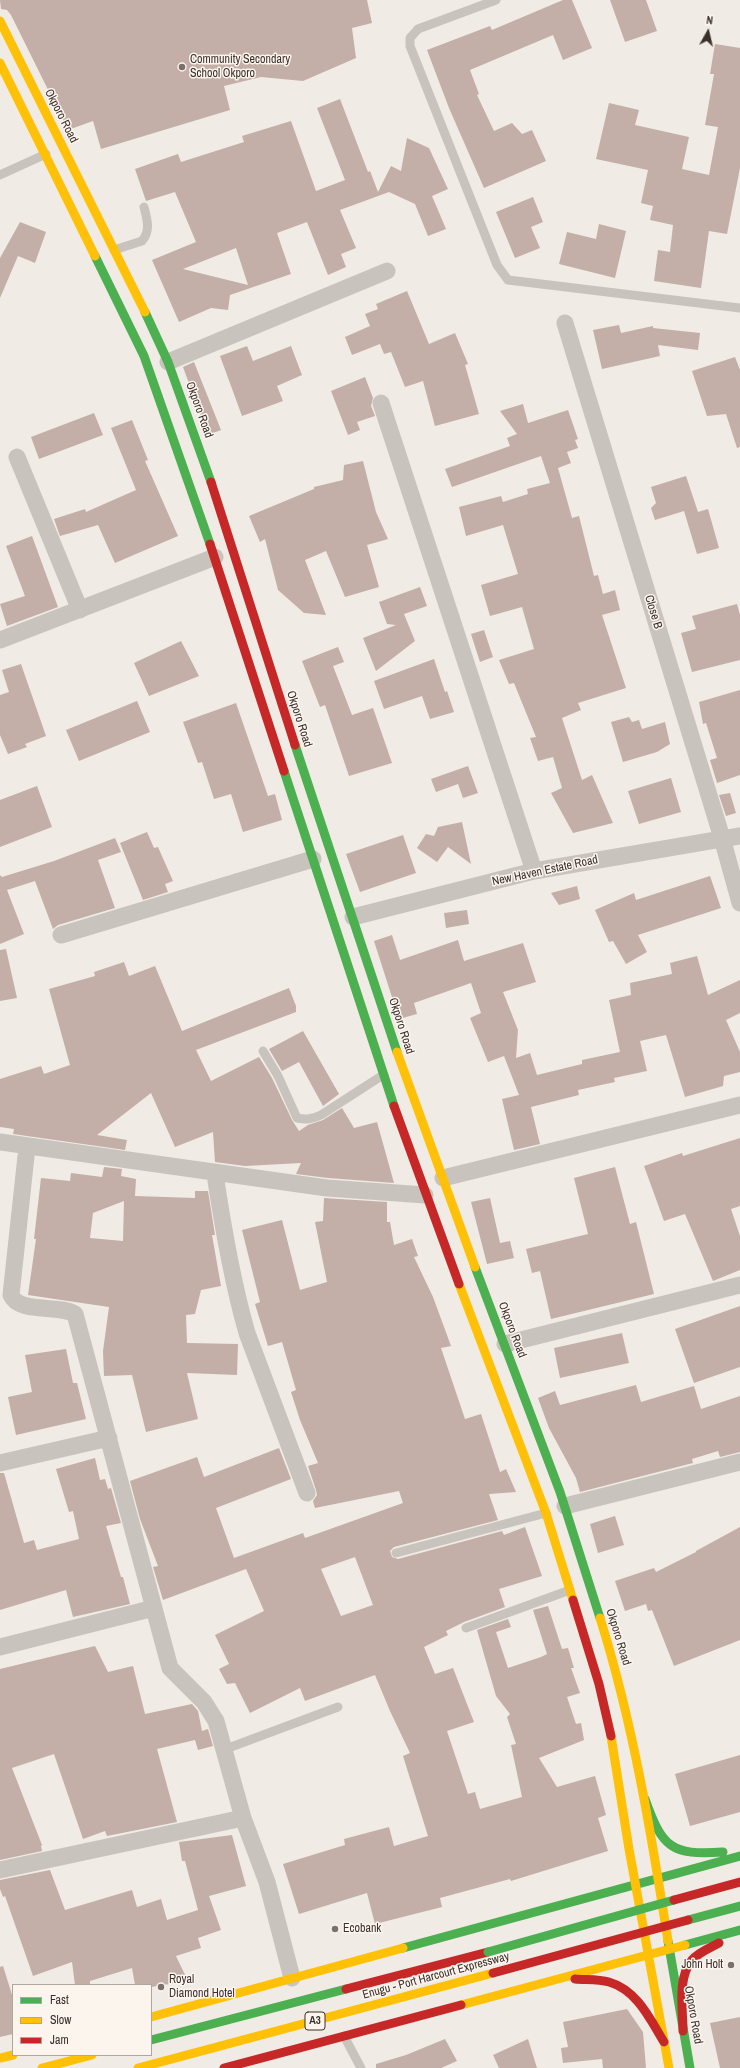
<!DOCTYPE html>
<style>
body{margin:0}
#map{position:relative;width:740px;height:2068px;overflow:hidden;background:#f0ebe5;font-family:"Archivo Narrow",sans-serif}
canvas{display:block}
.legend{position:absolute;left:12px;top:1984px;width:140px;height:72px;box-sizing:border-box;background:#fbf5ee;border:1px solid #aea6a0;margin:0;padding:5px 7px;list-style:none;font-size:12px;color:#3b302b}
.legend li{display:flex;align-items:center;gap:8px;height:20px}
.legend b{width:20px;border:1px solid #aea6a0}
.north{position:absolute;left:688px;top:12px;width:40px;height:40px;-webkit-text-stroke:3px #fbf5ee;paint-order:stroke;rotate:8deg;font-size:11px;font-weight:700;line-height:16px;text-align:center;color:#3b302b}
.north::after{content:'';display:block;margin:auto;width:14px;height:18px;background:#3b302b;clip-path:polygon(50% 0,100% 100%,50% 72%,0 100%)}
</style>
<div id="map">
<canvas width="740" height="2068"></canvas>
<ul class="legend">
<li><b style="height:5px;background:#4caf50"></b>Fast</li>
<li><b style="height:5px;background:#ffc107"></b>Slow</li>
<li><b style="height:5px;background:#c62828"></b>Jam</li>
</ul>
<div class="north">N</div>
</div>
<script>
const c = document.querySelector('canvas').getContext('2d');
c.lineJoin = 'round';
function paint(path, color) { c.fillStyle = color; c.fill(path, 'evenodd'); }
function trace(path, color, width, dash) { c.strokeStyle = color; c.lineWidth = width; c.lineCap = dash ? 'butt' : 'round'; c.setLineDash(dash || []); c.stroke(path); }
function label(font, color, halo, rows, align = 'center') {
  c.font = font + ' "Archivo Narrow",sans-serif'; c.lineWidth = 3; c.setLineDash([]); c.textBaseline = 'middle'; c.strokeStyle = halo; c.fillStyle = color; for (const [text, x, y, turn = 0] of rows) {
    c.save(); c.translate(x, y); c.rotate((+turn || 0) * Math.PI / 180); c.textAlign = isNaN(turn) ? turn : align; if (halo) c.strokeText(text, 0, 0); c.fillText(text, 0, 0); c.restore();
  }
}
const building = new Path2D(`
 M0,0h367l5,23 -20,5 4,30 -53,23 -42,-4 -37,9 6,24 -129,39 -8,-28 -25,9 -57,-115 -4,-5 -6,-1z
 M563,0h9l20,48 -29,12 -10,-25 -83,35 9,24 -2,1 17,36 18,-8 10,11 10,-4 14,31 -62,27 -35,-80 -22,-58 63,-24 2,4z
 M610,0h36l11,31 -32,11z
 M715,44l25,4v120l-13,66 -18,-3 -8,57 -47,-7 4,-31 12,2 3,-27 -23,-5 3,-14 -12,-3 7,-33 -52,-11 13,-56 30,7 -4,15 54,12 -7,32 27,6 9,-48 -13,-2 9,-51h-4z
 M340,99l28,73 2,-1 8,21 13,-26 10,5 6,-33 22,10 19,41 -16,7 14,33 -18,7 -13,-32 -26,-12 -49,18 16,38 -15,6 5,13 -18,8 -21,-53 -30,11 14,41 -61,21 -2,15 -17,-2 -32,14 -27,-62 44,-18 -21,-50 -29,9 -11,-32 43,-15 3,8 63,-20 -2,-6 49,-15 25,70 29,-11 -28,-72zM236,248l12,37 -65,-16z
 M533,197l10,25 -12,5 9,21 -25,10 -19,-46z
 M20,222l26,10 -11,31 -17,-7 -18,42v-40z
 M599,224l27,7 -11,47 -56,-14 8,-32 29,7z
 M407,291l22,53 26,-11 13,31 -3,1 14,49 -44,12 -12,-45 -18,6 -14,-35 -7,2 -4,-10 -28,11 -7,-18 25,-11 -5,-12 13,-5 -2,-5z
 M619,325l2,8 32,-7v2l47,5 -2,17 -40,-5 2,11 -58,13 -9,-39z
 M247,346l6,15 38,-15 11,29 -25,11 6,15 -41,15 -22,-60z
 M735,357l5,13v77l-3,1 -11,-34 -19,2 -15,-45z
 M194,362l27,68 -13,5 -25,-68z
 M365,377l8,21 -2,8 4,10 -18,6 3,8 -12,5 -17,-44z
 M523,404l5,19 40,-13 10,29 -3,1 3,8 -11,4 4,11 -13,5 14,50 7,-2 15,60 4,-1 5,19 12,-4 5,20 -18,5 24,73 -48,15 3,7 -19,8 20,62 10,-5 21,48 -40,10 -22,-40 11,-5 -9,-31 -15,4 -8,-23 6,-1 -22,-54 -5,1 -10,-24 35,-11 -12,-42 -32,9 -9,-31 37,-11 -15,-49 -37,11 -7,-29 42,-11 2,6 25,-8 -1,-5 23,-6 -9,-27 -89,31 -7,-18 65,-23 -3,-8 10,-4 -17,-23z
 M94,413l9,22 -64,24 -8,-22z
 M132,420l16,40 -3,1 33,75 -63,27 -17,-38 -38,11 -6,-17 31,-10 1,3 50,-22 -25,-62z
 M363,461l13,51 12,27 -21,6 12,42 -34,10 -19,-46 -21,9 21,55 -22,-2 -26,-23 -13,-51 -5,3 -11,-26 65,-27v-2l29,-7 1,-15z
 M686,476l12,36 10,-3 11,39 -22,6 -13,-43 -29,9 -4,-12 5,-5 -5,-16z
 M32,536l26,71 -51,19 -7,-22 25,-8 -19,-50z
 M420,587l7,19 -23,8 11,27 -39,30 -13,-33 33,-13 -9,-1 -8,-22z
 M737,604l3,11v45l-48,12 -11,-39 15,-4 -4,-13z
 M484,630l9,27 -13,5 -9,-28z
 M181,641l18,35 -50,20 -15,-33z
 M338,647l6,15 -11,4 19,49 21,-7 19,55 -43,13 -24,-71 -5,2 -18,-46z
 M434,659l11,33 2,-1 7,21 -24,7 -8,-23 -38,13 -10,-28z
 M21,664l25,72 -21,8 2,3 -19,7 -8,-19v-40l9,-3 -7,-22z
 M740,690v85l-23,8 -7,-23 7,-2 -11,-35 -3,1 -4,-22z
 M137,701l13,31 -71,29 -13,-31z
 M236,703l32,93 7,-2 7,26 -39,12 -12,-38 -17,5 -12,-37 -4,1 -15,-41z
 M629,717l3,5 7,-2 3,9 23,-7 5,22 -13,8 -34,10 -12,-40z
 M468,766l10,27 -15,5 -5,-14 -22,8 -5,-13z
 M671,778l10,34 -42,12 -11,-33z
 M37,786l15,41 -52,20v-47z
 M730,793l6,20 -10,3 -7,-21z
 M462,822l9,42 -23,-17 -11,15 -20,-14 9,-14 8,2 4,-9z
 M147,832l7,16 4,-1 15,34 -8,3 3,8 -25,8 -23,-57z
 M403,835l13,38 -56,19 -14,-38z
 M115,838l6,14 -23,8 17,48 -57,17 -5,4 -18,-48 -28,9 17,44 -24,10v-69l2,2 52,-16z
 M710,876l11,32 -83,27 9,17 -21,12 -13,-23 -4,1 -14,-32 39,-17 2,7z
 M577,886l3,13 -21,6 -8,-12z
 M467,910l2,14 -23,4 -2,-15z
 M392,935l8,25 58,-20 6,21 59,-18 13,39 -33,10 15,38 -2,28 14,-5 7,22 45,-11v-4l38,-8 -11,-52 22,-5 -1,-12 42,-9 -2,-11 27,-7 11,39 32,-15v33l-14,7 14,32v20l-16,4 -1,10 -38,11 -19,-62 -26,6 7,30 -33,7 1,4 -37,8 1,5 -48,12 9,37 -26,6 -12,-51 17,-4 -15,-39 -16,6 -18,-44 11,-5 -10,-30 -57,20 3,11 -18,5 -25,-78z
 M6,949l11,49 -17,3v-51z
 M124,962l5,14 26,-10 27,65 107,-43 7,18v6l-100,38 15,31 48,-24 13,21 20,42 7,11 9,-6 15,-5 19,-12 12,20 23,-6 17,61 -66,-5 -32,-4 5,-11 -56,3 -30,-4 -2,-30 -38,15 -24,-54 -54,42 30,5 -2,10 -112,-16 1,-5 -14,-2v-48l41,-13 3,8 26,-9 -21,-76 46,-13 -1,-4z
 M303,1031l36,63 -16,12 -24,-44 -17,9 -13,-22z
 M740,1138v68l-9,3 9,27v34l-27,11 -28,-67 -21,7 -20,-55 38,-13 1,3z
 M104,1167l18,2 -1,7 15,3 -1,17 60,2v-7h13l7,44h-3l9,51 -20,4 -6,24 -9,1 1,28 51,1 -1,31 -50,-2 11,46 -52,13 -14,-57 -28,1 -1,-25 6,-44 -81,-12 8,-56h-2l7,-61 29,3 1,-8 31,4zM124,1201l-1,40 -33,-3 3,-25z
 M615,1167l15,57 6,-2 18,72 -103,25 -11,-48 -8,2 -6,-24 62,-15 -14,-56z
 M324,1198l63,4v20h3l4,23 18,-6 6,17 -4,1 19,40 18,49 -10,2 24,71 16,-5 19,58 6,-3 10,23 -27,2 9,26 -104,27 -4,4 2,6 6,2 104,-28 2,4 21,-8 17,49 -43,13 6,18 -41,15 -18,9 2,4 -24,12 11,27 18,-6 21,54 -27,9 21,63 7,-2 5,17 42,-12 -11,-52 5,-1 -9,-27 3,-3 -14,-18 -19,-66 31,-11 3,8 -15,5 12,36 33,-11 6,-3 -14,-44 15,-4 14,43 6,-1 6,20h-3l9,25 -13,4 9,27 5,-1 3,17 -45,18 18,29 38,-11 11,39 -8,3 10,33 -97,30 -1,-2 -70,19 2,9 -67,17 -8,-31 -68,21 -16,-50 62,-19 -1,-6 45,-12 5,19 34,-10 -25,-80 7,-3 -20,-42 -15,-36 -70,26 -5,-13 -50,25 -15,-30 -8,1 -8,-15 10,-5 -14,-29 49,-24 -18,-42 -83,31 -10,-33 5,-1 -18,-47 -10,-38 67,-24 7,20 75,-29 12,31 -75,29 18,50 69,-25 2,5 98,-35 -4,-12 -84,17 -2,-7 4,-6 -1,-5 -8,-24 10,-3 -18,-43 -9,-28 5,-2 -14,-48 -14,4 -13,-42 5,-2 -18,-72 40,-10 18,70 27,-8 -12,-60 8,-1zM355,1557l18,48 -32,11 -20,-47z
 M490,1198l10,45 10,-2 4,17 -27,6 -16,-62z
 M740,1306v61l-46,16 -19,-54z
 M622,1333l7,30 -69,15 -6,-30z
 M66,1349l7,34h4l9,36 -70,16 -8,-38 24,-5 -7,-37z
 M636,1385l5,17 53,-16 7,23 39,-13v56l-20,5 -2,-6 -26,8 1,4 -113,29 -4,-14 -27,-50 -11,-30 17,-7 5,14z
 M95,1458l5,22 5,-1 3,10 3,-1 10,35 -15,3 15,51h2l7,27 -57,13 -7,-27 -66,20v-137h4l20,70 10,-3 3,10 42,-11 -6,-28 -4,1 -13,-43z
 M615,1516l9,29 -26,8 -8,-29z
 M740,1527v113l-66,26 -22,-56 -4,1 -2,-7 -21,7 -10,-30 39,-13 2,4 40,-20v-1z
 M95,1646l13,26 25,-6 12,48 47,-10 6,7 4,20 6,-2 5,17 -15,4 -3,-10 -38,9 20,73 -70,14 -2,-5 -22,8 -29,-85 -42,14 30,77 -1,1 1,5 -42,9v-191z
 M740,1755v57l-50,14 -15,-52z
 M232,1835l14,51 -37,10 12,34 -23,8 3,10 -25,8 12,25 -37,6v-2h-16l-3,-17 -42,13v4h-15l-3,-23 -39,14 -28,-80 -2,1 -3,-8v-9l50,-10 15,40 67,-20 5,17 24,-8 6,21 31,-10 -13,-49h-3l-3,-19z
 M3,1966l10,32v36l-13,3v-70z
 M627,2009l16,23 3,36h-43l-1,-9 -39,4 -2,-15 7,-1 -5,-25z
 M740,2017v51h-20l-10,-45z
 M445,2039l12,22 -16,7h-65v-4l30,-9z
 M528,2039l9,29h-38l-6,-13z`);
const lane = new Path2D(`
 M496,0l-78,29 -8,9v8l87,219 11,15 232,28
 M0,175l46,-21
 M114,250l28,-9c9,-10 5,-22 2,-34
 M263,1051l15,25 19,42c10,2 15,1 24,-3l62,-40
 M396,1553l150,-40
 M466,1628l104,-38
 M223,1750l115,-43
 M344,2036l17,32`);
const street = new Path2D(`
 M565,323l157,515 18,65
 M168,362l219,-91
 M381,403l153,468
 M17,457l63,153
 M0,640l215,-83
 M353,917l181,-46 206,-35
 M61,935l252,-76
 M0,1142l327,46 98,7
 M27,1147l-16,148c8,19 47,9 64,19l95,354 34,34 12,19 27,97 24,64 25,96
 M215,1174c8,54 17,107 32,159l60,160
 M443,1178l297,-73
 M505,1344l235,-59
 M0,1463l109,-25
 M565,1506l175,-44
 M0,1647l154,-39
 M0,1870l243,-52`);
const fast = new Path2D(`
 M95,256l49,100 66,188
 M145,312l23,50 43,120
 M295,745l102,307
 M284,771l110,335
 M475,1267l85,225 40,126
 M645,1799c17,48 26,57 78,53
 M668,1941l22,127
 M685,1945l55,-15
 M403,1948l337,-92
 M151,2040l195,-51`);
const slow = new Path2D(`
 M0,21l145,291
 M0,63l95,193
 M397,1052l78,215
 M459,1284l87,229 27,87
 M600,1618c33,105 51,214 68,323
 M611,1736l18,113 40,219
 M461,2005l224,-60
 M151,2017l252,-69
 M0,2058l13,-3
 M42,2068l50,-13
 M138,2068l355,-95`);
const jam = new Path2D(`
 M211,482l84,263
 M210,544l74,227
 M394,1106l65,178
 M573,1600l26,84 12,52
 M575,1979c11,1 23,0 34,3 28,8 41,37 55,60
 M346,1989l142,-37
 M683,2031c0,-22 -6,-53 9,-71 7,-8 18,-12 27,-17
 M224,2068l237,-63`);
const fastBridge = new Path2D(`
 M688,1920l52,-14
 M488,1952l186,-52`);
const jamBridge = new Path2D(`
 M674,1900l66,-18
 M493,1973l195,-53`);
const markers = [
 [182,67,4,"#7a716c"],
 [335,1929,4,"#7a716c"],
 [731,1965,4,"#7a716c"],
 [161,1987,4,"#7a716c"]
];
const shields = [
 [315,2021,20]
];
const shieldNames = [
 ["A3",315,2021]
];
const poiNames = [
 ["Community Secondary",190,60],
 ["School Okporo",190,74],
 ["Ecobank",343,1929],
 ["John Holt",723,1965,"right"],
 ["Royal",169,1980],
 ["Diamond Hotel",169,1994]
];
const streetNames = [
 ["Okporo Road",61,116,63],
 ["Okporo Road",199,410,70],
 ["Close B",653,612,73],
 ["Okporo Road",299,719,72],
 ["New Haven Estate Road",545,871,-12],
 ["Okporo Road",401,1026,72],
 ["Okporo Road",512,1330,69],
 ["Okporo Road",618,1637,73],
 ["Enugu - Port Harcourt Expressway",436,1976,-15],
 ["Okporo Road",693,2015,80]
];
paint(building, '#c3afa7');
trace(lane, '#c9c3be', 9);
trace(street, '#c9c3be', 17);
trace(fast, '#4caf50', 9);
trace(slow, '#ffc107', 9);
trace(jam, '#c62828', 9);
trace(fastBridge, '#4caf50', 9);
trace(jamBridge, '#c62828', 9);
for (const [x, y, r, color] of markers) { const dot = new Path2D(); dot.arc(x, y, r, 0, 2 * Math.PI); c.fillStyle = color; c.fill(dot); trace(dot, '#fbf5ee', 1.5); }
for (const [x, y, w] of shields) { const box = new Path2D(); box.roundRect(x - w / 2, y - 9, w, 18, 3); c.fillStyle = '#fbf5ee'; c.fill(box); trace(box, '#3b302b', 1); }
label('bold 11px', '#3b302b', null, shieldNames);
label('12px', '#3b302b', '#fbf5ee', poiNames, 'left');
label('12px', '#3b302b', '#fbf5ee', streetNames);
</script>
